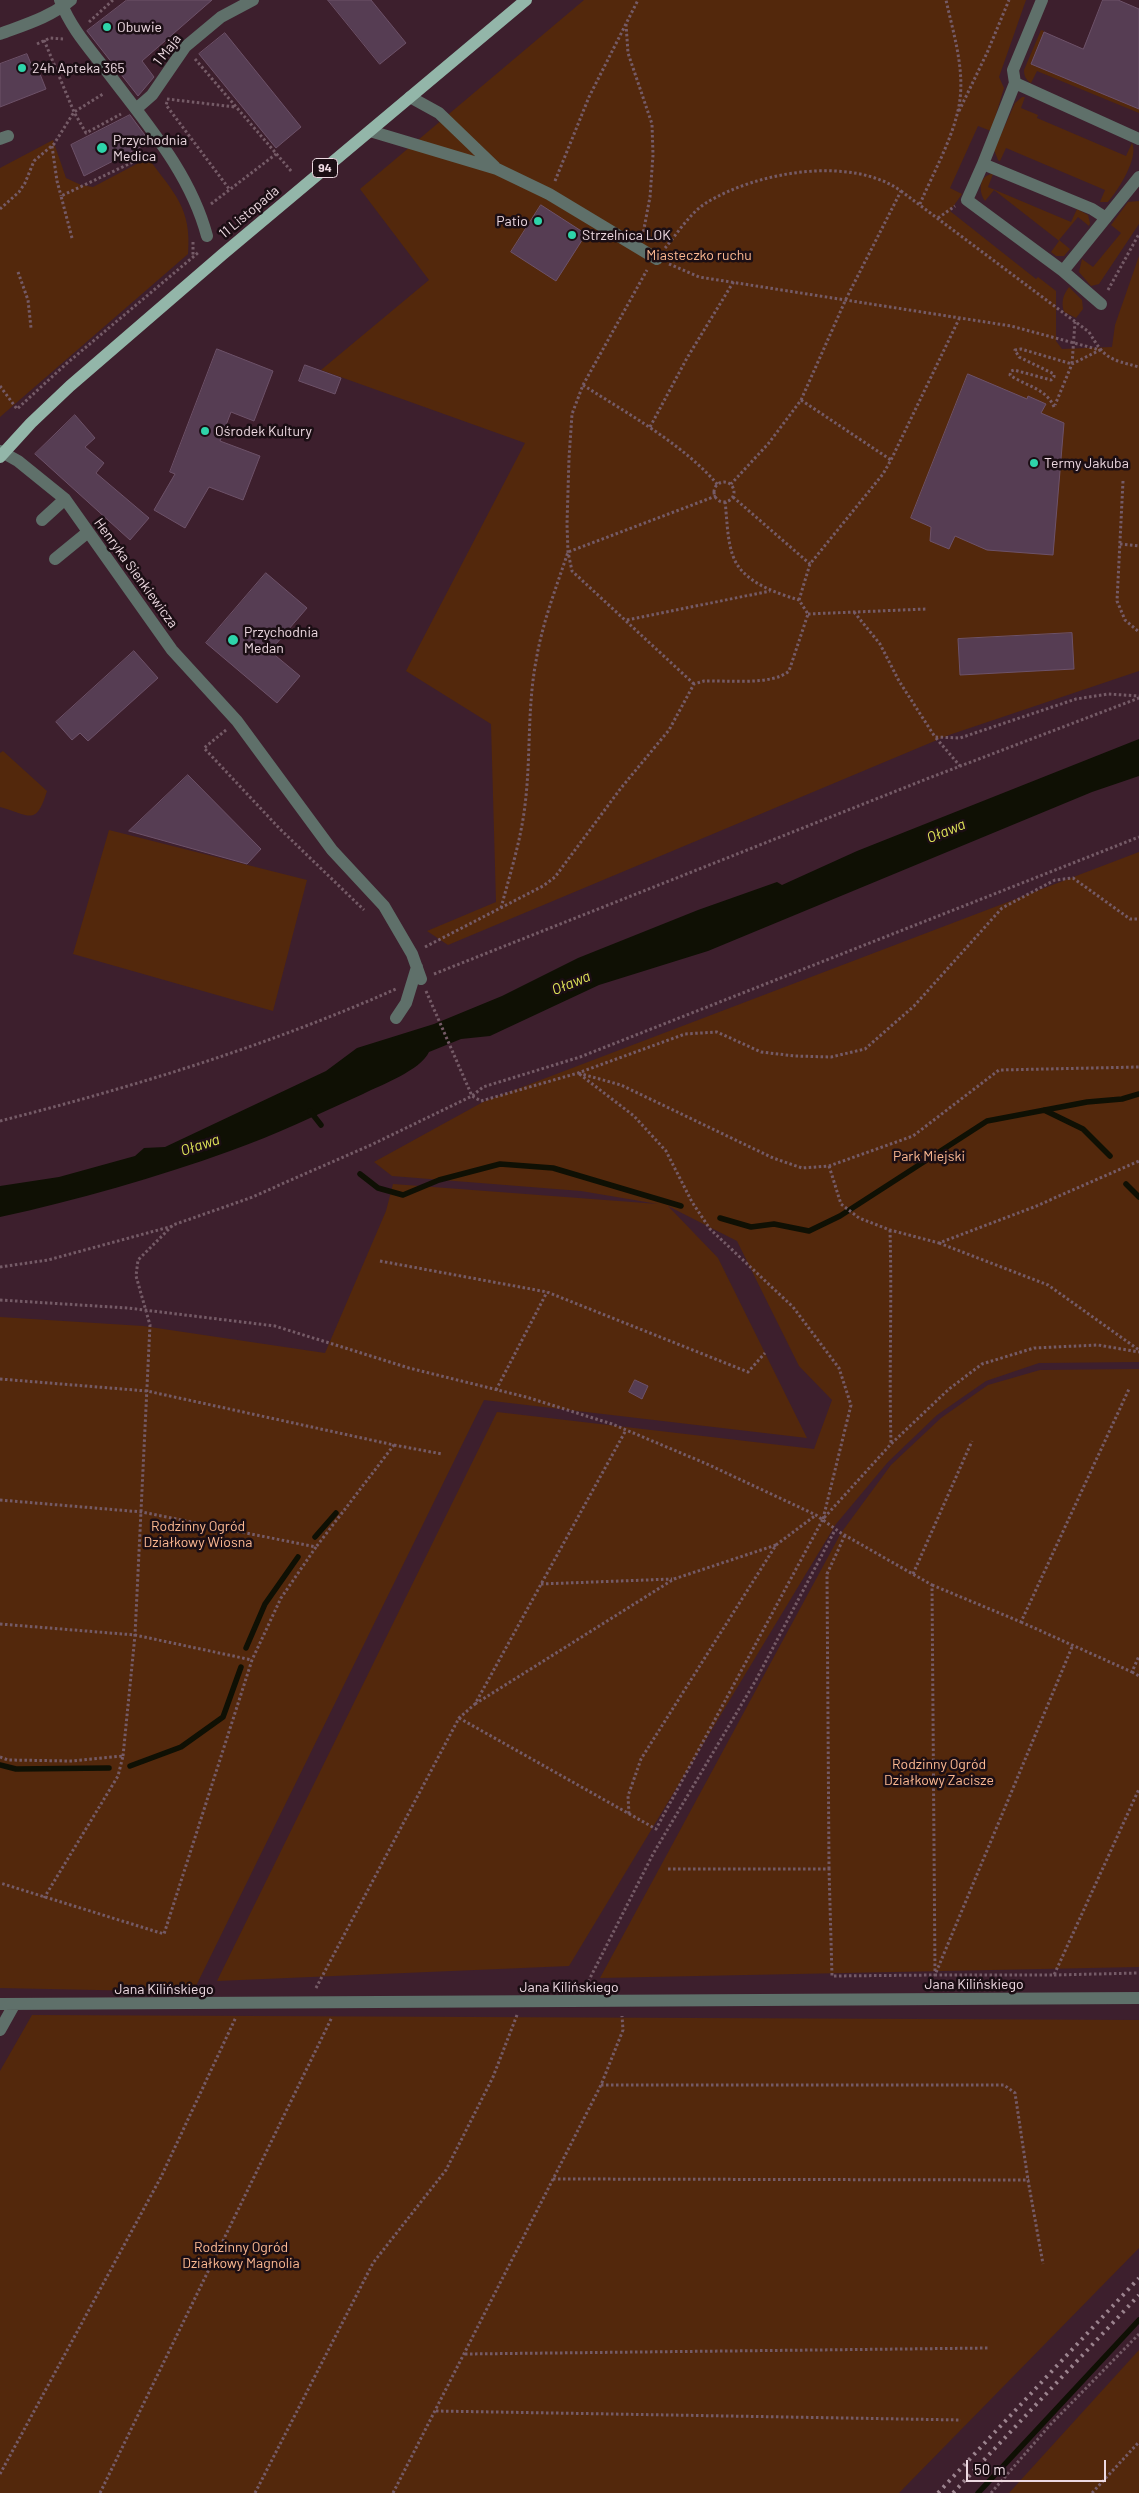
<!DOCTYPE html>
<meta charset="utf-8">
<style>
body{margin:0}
#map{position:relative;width:1139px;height:2493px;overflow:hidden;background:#3d1f2d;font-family:Barlow,sans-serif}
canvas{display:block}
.scale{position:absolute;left:966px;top:2460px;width:140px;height:22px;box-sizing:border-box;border:2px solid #edd9e1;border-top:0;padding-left:6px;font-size:15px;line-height:18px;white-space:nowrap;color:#edd9e1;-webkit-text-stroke:4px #1b0e14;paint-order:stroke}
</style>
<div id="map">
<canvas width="1139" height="2493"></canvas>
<div class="scale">50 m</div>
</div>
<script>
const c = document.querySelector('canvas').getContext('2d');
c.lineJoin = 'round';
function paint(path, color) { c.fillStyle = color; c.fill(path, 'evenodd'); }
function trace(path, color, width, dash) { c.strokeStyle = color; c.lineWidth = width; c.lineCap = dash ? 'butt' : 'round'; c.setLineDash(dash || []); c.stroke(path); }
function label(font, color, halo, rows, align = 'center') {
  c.font = font + ' Barlow,sans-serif'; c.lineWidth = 5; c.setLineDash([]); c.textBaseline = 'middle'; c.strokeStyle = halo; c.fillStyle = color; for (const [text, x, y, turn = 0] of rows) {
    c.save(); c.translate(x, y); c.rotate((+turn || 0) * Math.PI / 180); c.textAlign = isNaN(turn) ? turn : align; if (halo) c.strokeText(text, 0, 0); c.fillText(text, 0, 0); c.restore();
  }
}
const green = new Path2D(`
 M584,0h442l-27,77 5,11 -13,43 -13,-5 -28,62 12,6 -12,17 86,68 2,-2 18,14v50l6,8 50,-2 3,-22 24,-69v415l-190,64 -501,210 -21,-14 69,-29 -5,-178 -85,-53 119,-228 -204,-73 108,-90 -69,-91z
 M1041,30l3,1 -13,33 108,45v4l-102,-42 -6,12c-5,-3 -7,-7 -7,-13z
 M1022,97h3l-4,11 17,7 -1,3 89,38 6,-13c7,14 -13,46 -24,59h-8l5,-12 -99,-42 -6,13 -2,-1 -4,-10 21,-47z
 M53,140l13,38 15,7 12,2 55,-29c26,35 44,50 40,96l-188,163v-249z
 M993,174l-5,13 83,35 6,-13 11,6 2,8 -1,3 -11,-9 -19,23 11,9 -6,7h-8l-5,-4 8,-11 -1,-1 -64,-50 -9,11c-7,-10 -6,-26 8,-27z
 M1139,201v23l-40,60 -8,2 -12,-14 3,-13 11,8 28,-34 -10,-8 17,-23z
 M1069,287l13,13 1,9 -7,9 -12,-6c-3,-10 -1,-17 5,-25z
 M3,751l44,40c-11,35 -16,25 -47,16v-54z
 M109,830l198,50 -34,131 -200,-57z
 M1139,852v510l-100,1 -53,18 -49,34 -49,47 -52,62 -267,442 -352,15 280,-569 317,37 18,-49 -33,-34 -62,-125 -69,-35 50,52 89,180 -323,-38 -291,592 -193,-4v-671l143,9 182,27 61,-142 7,-27 265,20 -77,-13 -189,-15 -18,-14 109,-60z
 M1139,1369v598l-539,11 241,-445 50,-68 50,-47 47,-33 52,-15z
 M32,2015l1107,5v228l-240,245h-899v-422z
 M1139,2350v143h-130z`);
const water = new Path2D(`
 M1139,739v37l-47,16 -384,159 -109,34 -109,51 -29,3 -32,13c-8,18 -48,33 -66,42 -44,20 -88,41 -133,57 -75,27 -152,49 -230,66v-31l59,-9 76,-21 9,-8 21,-1 161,-76 31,-23 77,-24 68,-28 76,-38 120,-48 79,-28 5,3 75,-34z`);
const stream = new Path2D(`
 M1044,1110l39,19 27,27
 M310,1111l11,14
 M360,1174l18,14 25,7 36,-15 61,-16 53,4 128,38
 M1126,1184l13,13
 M720,1218l31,9 23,-3 35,7 31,-15 147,-95 100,-19 35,-3 17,-5
 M315,1537l21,-24
 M246,1648l19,-44 33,-47
 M0,1765l16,4 93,-1
 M130,1766l51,-19 42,-30 18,-50
 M978,2493l161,-173`);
const building = new Path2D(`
 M127,0h85l-70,61 12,16 -16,19 -51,-65z
 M328,0h43l35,43 -26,21z
 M1103,0h15l21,9v100l-108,-45 13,-32 39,17z
 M225,33l76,94 -25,21 -77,-94z
 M27,54l7,17 4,-2 8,20 -46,18v-43z
 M130,115l20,27 -66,34 -13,-31z
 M541,205l45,29 -30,47 -45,-29z
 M217,349l56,22 -19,50 -23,-9 -11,29 40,15 -17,44 -34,-13 -24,41 -31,-18 21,-36 -5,-2z
 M305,365l36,13 -6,16 -36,-13z
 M968,374l59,25 1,-3 18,8 -5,9 23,10 -11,132 -66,-5 -32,-14 -6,13 -19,-8 1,-14 -20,-9z
 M75,415l20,23 -10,9 19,16 -8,10 53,45 -19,22 -95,-86z
 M266,573l41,35 -37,43 30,25 -23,27 -71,-60z
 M1072,633l2,36 -114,6 -2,-36z
 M134,651l24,27 -70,63 -8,-8 -8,7 -16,-18z
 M188,775l73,74 -14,15 -118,-33z
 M635,1380l13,6 -6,13 -13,-7z`);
const path = new Path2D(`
 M89,22l24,-22
 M626,24l2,29 24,71 1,31 -3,42 -7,37
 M44,40l30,72 12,21 35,-19
 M37,44l13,-6 13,1
 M195,59l97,113
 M167,99l68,8
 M167,102l-1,3 64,85
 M959,111l28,-58 22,-53
 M52,146l5,35 4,15
 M555,181l34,-84 49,-97
 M901,191l188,141c16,27 20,27 50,35
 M211,204l65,-50
 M920,204c13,-31 36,-71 40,-105 4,-33 -7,-67 -14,-99
 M0,209l19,-17 6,-9 9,-22 20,-17 20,-32 29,-18
 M938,218l17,-12
 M72,238l-11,-42 89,-42
 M193,242v14
 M665,248c12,-14 25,-35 41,-45 50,-31 145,-48 195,-12l-55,108 -45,101 -33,44 -37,40
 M669,264l30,13 312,49 89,24 -28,14 -17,41
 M18,272l10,28 3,28
 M1108,290l31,-56
 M583,385l64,-115
 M0,386l17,23 49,-45 133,-112
 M801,400l90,60
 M1054,407c-8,-19 -29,-21 -44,-32l1,-4 3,-1 37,10 3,-3v-3l-35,-17 -4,-7 6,-1 51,15 3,-42
 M650,427l37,-69 47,-77
 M1123,481l-6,120 8,19 14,12
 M714 492a10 10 0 1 1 20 0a10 10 0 1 1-20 0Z
 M733,497l77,67
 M1120,544l19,2
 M799,600l11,-36 73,-90 8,-14 68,-141
 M854,612l26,32 19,37 36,56 25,1 116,-39 32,-5 31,2
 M808,614l118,-5
 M627,620l143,-29
 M694,684l-122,-113 -4,-19 -1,-28 2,-66 3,-44 11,-29c45,29 100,59 135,100
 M226,730l-22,18 75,80 85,82
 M936,738l24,28
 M501,908c9,-34 20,-68 24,-103 6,-48 2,-96 11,-144 6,-37 20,-73 32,-109l148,-56
 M425,947l118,-61 12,-9 66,-89 48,-58 25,-46 10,-3c22,-1 68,5 85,-10l19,-57 -9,-14c-23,-7 -57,-18 -66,-44 -6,-16 -6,-38 -8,-55
 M434,974l495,-196 210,-80
 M426,991l46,105 9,5 97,-28 107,-39 32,-2 44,20 34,4 36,1 34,-8 49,-43 88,-98 53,-28 18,-2 57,41h9
 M0,1121c134,-34 269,-76 396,-132
 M829,1166l12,38 18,14 31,12 49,13 95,-36 105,-46
 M890,1230c2,72 -1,142 1,214
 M939,1243l109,42 91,65
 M380,1261l167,31 201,80 17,-19
 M0,1267l48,-7 125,-34
 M0,1300l128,8 147,18 134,42 117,29 86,27 95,40 109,51 25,18 91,52 3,390 -103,1 -3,-107h-163
 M0,1379l147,12 247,54 -78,102
 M496,1390l51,-98
 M394,1445l48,9
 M0,1500l142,12 174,35 -35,51 -29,62 -88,274 -164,-51
 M823,1519l28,-114 -12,-37 -46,-61 -83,-78 -18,-27 -26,-51 -32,-35 -56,-43 43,12 152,73 29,10 27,-2 84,-30 86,-66 140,-3
 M776,1545l40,-30
 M913,1574l59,-133
 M541,1584l131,-5
 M932,1585l89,37 108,-233
 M1021,1622l111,50 7,-16
 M0,1624l135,11 117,25
 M1072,1647l-137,328h119l85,-186
 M1132,1672l7,4
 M475,1704l199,-125 102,-34 -135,214 -13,37 1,18
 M459,1718l197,111 167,-310 68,-75 58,-55 33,-25 52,-16 64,-3 41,7
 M123,1756l12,-121 15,-310 -14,-49 2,-16 35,-35 77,-27 123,-54 99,-48 11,-9 97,-30 559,-220
 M0,1757l8,3 64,1 51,-5 -5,20 -74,122
 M829,1869l-2,-295 18,-39
 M1054,1975l85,-2
 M586,1986l67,-132 103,-174 79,-150
 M316,1988l143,-270 16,-14 151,-274
 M601,2085h403l11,8 13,87
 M553,2179l475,1 15,84
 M465,2354l524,-6
 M436,2411l525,9
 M0,2474l161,-297 75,-160
 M100,2493l232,-476
 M255,2493l118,-230 73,-93 47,-93 24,-62
 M393,2493l208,-408 22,-55 -1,-14
 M991,2493l59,-68 89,-91
 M1092,2493l47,-51`);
const minor = new Path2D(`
 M60,0c10,27 29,48 46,70 39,52 84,102 101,166
 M0,34c24,-9 51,-17 71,-34
 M1015,83l124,56
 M410,97l29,16 56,54
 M136,109l16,-14 33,-48 36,-30 32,-17
 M370,131l127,38 52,25 108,65
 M0,139l8,-3
 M983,164l32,-81 -2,-13 29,-70
 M1063,271l-96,-71 16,-36 109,45 14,9
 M1101,304l-38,-33 76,-94
 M0,451l18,10 47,38 107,151 65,71 95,129 52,56 28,48 9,25
 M42,520l23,-21
 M55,559l33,-27
 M396,1018l10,-15 11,-36
 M0,2004l1139,-6
 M0,2030l14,-25`);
const major = new Path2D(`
 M0,457l31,-34 39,-37 153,-132 303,-254`);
const rail = new Path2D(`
 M938,2493l201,-215
 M953,2493l186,-198`);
const markers = [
 [107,27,5,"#2ed4aa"],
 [22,68,5,"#2ed4aa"],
 [102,148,6,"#2ed4aa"],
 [538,221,5,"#2ed4aa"],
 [572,235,5,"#2ed4aa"],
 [205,431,5,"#2ed4aa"],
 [1034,463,5,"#2ed4aa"],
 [233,640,6,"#2ed4aa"]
];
const shields = [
 [325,168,25]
];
const shieldNames = [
 ["94",325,168]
];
const poiNames = [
 ["Obuwie",117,27],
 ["24h Apteka 365",32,68],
 ["Przychodnia",113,140],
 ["Medica",113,156],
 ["Patio",528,221,"right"],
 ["Strzelnica LOK",582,235],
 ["Ośrodek Kultury",215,431],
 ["Termy Jakuba",1044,463],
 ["Przychodnia",244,632],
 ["Medan",244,648]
];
const streetNames = [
 ["1 Maja",167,50,-52],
 ["11 Listopada",249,212,-40],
 ["Henryka Sienkiewicza",136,573,54],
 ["Jana Kilińskiego",974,1984],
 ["Jana Kilińskiego",569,1987],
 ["Jana Kilińskiego",164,1989]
];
const parkNames = [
 ["Miasteczko ruchu",699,255],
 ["Park Miejski",929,1156],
 ["Rodzinny Ogród",198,1526],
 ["Działkowy Wiosna",198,1542],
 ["Rodzinny Ogród",939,1764],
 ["Działkowy Zacisze",939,1780],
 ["Rodzinny Ogród",241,2247],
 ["Działkowy Magnolia",241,2263]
];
const waterNames = [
 ["Oława",946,831,-22],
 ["Oława",571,983,-22],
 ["Oława",200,1145,-18]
];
paint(green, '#53280c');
paint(water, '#0f1004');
trace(stream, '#0f1004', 5.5);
paint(building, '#563d53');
trace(building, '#6d5269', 1);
trace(path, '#755b67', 3, [2.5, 2.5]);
trace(minor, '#5f706a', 12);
trace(major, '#93b6a9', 12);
trace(rail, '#9c848f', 4, [2.5, 5]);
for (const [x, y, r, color] of markers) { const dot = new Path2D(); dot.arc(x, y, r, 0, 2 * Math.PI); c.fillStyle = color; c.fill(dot); trace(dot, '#1b0e14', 2); }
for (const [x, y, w] of shields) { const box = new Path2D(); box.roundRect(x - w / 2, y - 9.5, w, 19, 4); c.fillStyle = '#1b0e14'; c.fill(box); trace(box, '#edd9e1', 1); }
label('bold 12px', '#edd9e1', null, shieldNames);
label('14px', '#edd9e1', '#1b0e14', poiNames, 'left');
label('14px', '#edd9e1', '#1b0e14', streetNames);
label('14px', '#fdb992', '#1b0e14', parkNames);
label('italic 15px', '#dfe358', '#1b0e14', waterNames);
</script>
